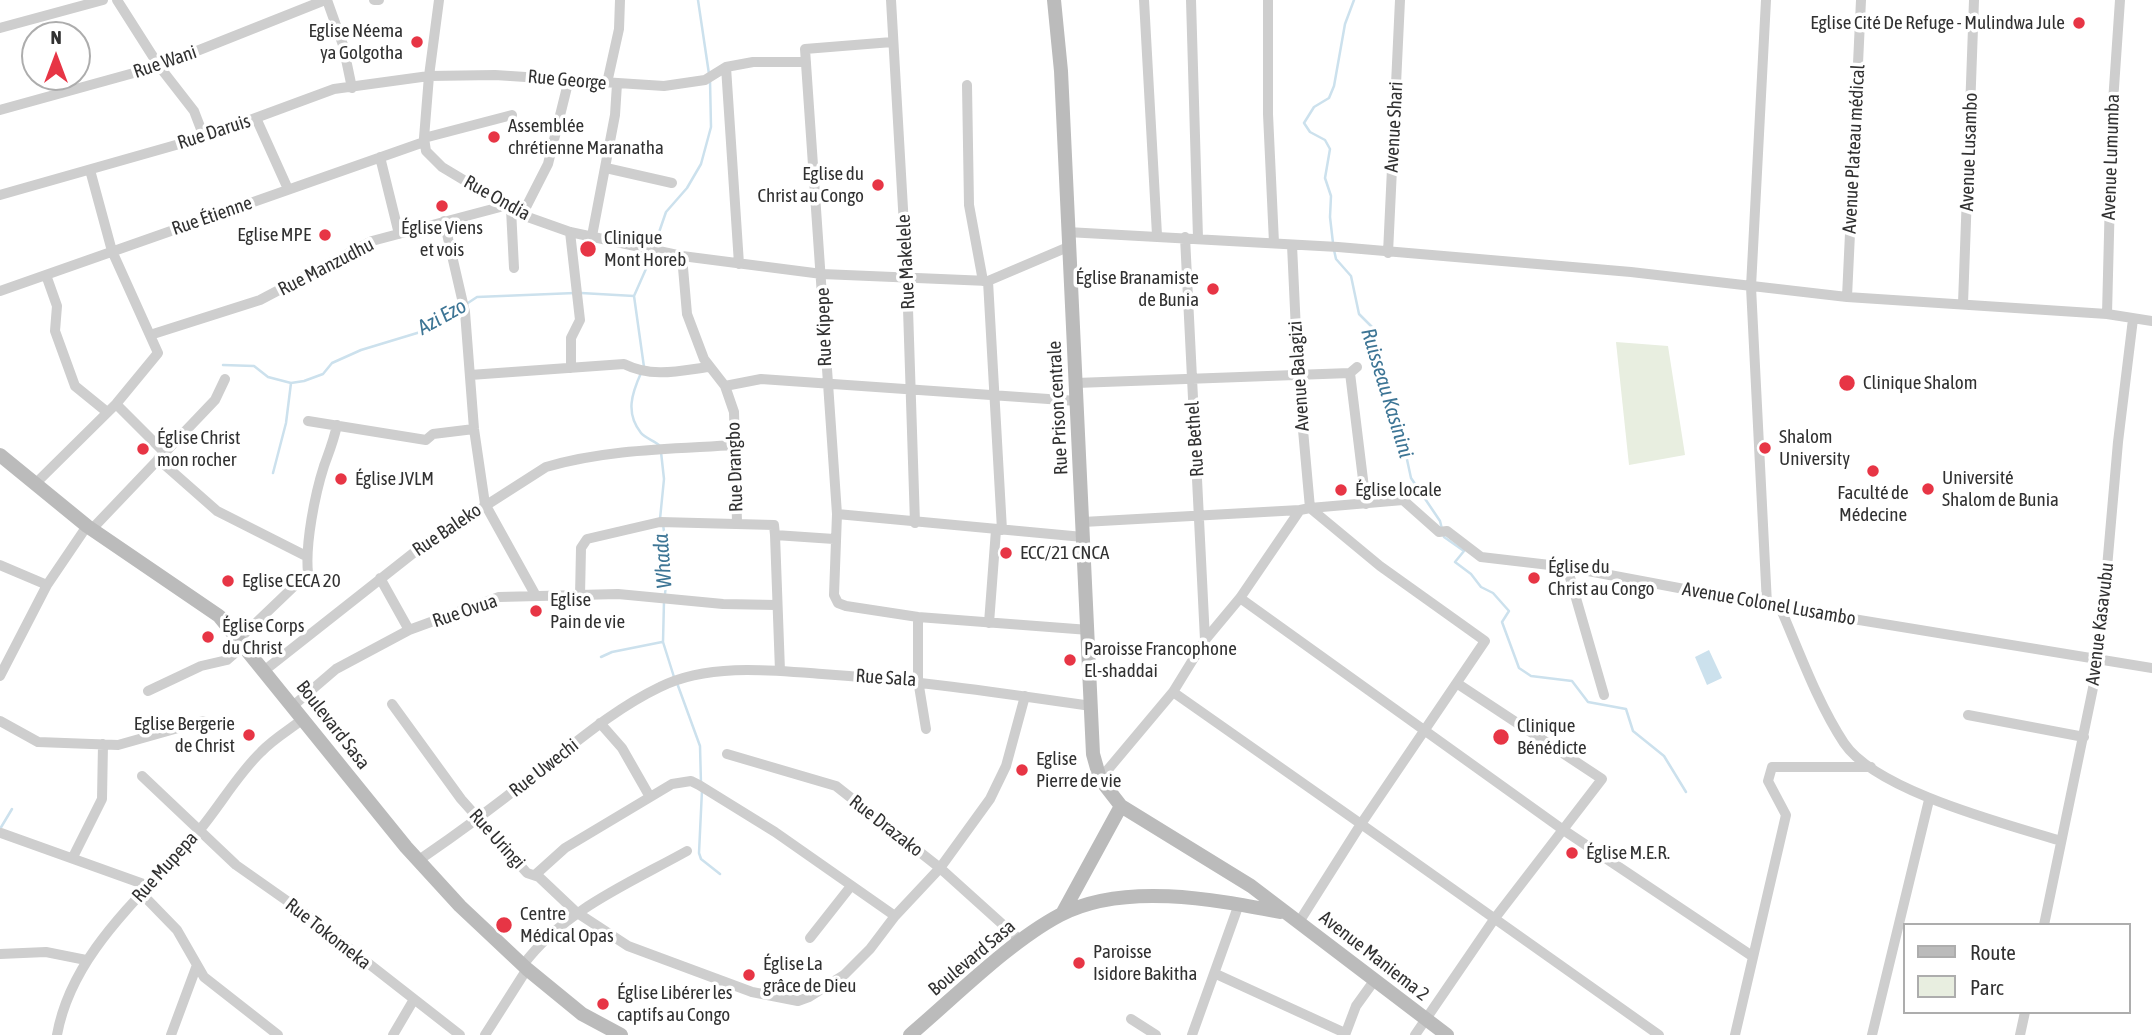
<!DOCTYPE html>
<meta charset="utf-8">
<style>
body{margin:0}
#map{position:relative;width:2152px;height:1035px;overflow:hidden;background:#fff;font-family:"Asap Condensed",sans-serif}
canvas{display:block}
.legend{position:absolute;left:1903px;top:923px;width:228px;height:91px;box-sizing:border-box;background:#fff;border:2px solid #adadad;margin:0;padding:9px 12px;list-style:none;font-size:21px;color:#313131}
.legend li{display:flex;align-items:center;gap:14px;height:35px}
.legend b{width:35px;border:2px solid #adadad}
.north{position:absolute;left:21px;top:21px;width:70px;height:70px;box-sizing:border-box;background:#fff;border:2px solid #adadad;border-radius:50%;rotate:0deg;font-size:19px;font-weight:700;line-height:28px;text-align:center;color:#313131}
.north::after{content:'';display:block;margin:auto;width:24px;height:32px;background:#e73545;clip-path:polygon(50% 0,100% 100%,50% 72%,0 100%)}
</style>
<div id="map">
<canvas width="2152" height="1035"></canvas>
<ul class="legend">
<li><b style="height:9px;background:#bbb"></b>Route</li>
<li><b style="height:19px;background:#e8eee0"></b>Parc</li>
</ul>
<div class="north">N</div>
</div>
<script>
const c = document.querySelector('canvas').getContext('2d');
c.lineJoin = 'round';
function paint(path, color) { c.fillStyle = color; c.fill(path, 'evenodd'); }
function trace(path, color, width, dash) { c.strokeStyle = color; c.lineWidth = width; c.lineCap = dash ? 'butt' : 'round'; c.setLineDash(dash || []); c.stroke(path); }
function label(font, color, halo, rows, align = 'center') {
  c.font = font + ' "Asap Condensed",sans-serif'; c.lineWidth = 7; c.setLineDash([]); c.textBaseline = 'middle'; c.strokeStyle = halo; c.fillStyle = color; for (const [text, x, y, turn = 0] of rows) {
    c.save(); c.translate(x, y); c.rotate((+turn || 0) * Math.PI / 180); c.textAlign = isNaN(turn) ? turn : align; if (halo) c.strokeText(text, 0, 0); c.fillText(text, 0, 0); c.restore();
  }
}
const green = new Path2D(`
 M1616,342l52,4 17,109 -56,10z`);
const water = new Path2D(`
 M1709,650l13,28 -15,7 -12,-28z`);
const stream = new Path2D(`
 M698,0l11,74
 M656,241l10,-29 21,-24 14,-24 10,-37 -1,-47
 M1333,243l-3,-26 1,-21 -6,-18 5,-29 -5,-9 -15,-8 -6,-9 10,-16 15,-9 5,-12 11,-62 9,-24
 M1334,250l2,9 15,17 8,38 13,13 7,48 16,29 16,74 29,43 4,16 20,14 -9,11 16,12 10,13 12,6 16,18 -7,11 17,46 12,8 41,5 16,21 38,7 7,22 31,25 22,36
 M581,293l53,3
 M223,365l31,1 14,11 23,6 13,-2 19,-7 9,-11 29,-13 66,-20 50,-33 98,-4
 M644,367l-10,-71 19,-43
 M641,373c-9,20 -16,40 0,60 4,5 14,8 19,13
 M273,473l13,-50 5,-40
 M660,519l4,-40 -3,-27
 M663,524l5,39 -3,31
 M664,601l-1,41 11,35
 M601,657l11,-5 50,-10
 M677,683l23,63 1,38
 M702,790l-3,63 2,6 19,15
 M0,829l12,-20`);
const street = new Path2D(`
 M117,0l42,66 35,45 10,26
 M327,0l16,45 9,43
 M374,0h5
 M439,0l-10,76 -5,62 2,13 16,16 80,48 48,17 112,24 140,18 166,7 80,-34
 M891,0l16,278 8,245
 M1144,0l13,235
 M1191,0l7,238
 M1268,0v114l6,129
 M1766,0l-15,287 16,317
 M0,28l103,-28
 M892,42l-87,7 32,465 -3,81 4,8 8,3 72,11 171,13
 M726,67l13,197
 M607,83l12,-54 1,-29
 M967,85l2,120 14,76
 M0,110l159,-44 166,-66
 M256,118l32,71
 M424,138l88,-23
 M380,157l19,77
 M606,168l66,15
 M0,195l204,-58 130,-48 95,-13 66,-1 169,11 41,-6 21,-13 27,-5h53
 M511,209l3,59
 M522,215l26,-51 21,-85
 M444,221l21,91 9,117 11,75 51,92
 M570,232l10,88 -9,18v30
 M1067,232l271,15 293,25 216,25 260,17 45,7
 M592,236l23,-121 2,-31
 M1185,237l20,403
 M1292,245l6,129 12,134
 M1388,253l12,-253
 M682,256l5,58 17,45 21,27 9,26 3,110
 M46,275l11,31 -2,25 20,55 32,26
 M988,281l14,249
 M0,291l424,-149
 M1847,297l14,-297
 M1963,304l11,-304
 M2107,314l5,-197 8,-117
 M150,335l110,-35 112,-59 132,-35
 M1350,373l16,131
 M470,375l154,-11c28,14 55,7 84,3
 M1076,383l274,-10 7,-6
 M725,386l36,-7 316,22
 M116,404l48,48
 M308,421l118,19 7,-6 41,-5
 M158,459l59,52 89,45
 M35,484l81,-80 42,-51 -46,-102 -22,-81
 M1310,508l70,58 105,75 -124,183 298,211
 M837,514l246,23
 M1083,522l217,-12
 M92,529l123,-129 10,-21
 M775,535l5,136
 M0,565l47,20
 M1567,567l37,128
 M380,578l29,52
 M580,596l1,-48 6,-9 73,-17 114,3 1,10 59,4
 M1240,598l322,231 190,127
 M1780,607c19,44 38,97 64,136 32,48 162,81 217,98
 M918,617v63l8,49
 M989,623l7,-93
 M239,639l69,-66c-3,-29 7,-79 16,-107 5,-14 10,-26 13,-41
 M265,670l156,-123 125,-80c61,-18 127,-18 189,-22
 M0,676l47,-91 40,-59
 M148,691l53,-25 26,-6 17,-15
 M1173,692l188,132 -62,98
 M392,704l69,95 66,74 12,4 37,35 52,34 124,46 46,9 11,-4 35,-22 26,-26 25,-33 45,-48 50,-69 16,-33 19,-70
 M294,705l42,-36 73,-39 90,-33 119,-3 105,10 53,1
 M1968,715l116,22
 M0,721l38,21 80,3 85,-24
 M600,723l22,25 28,49
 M727,754l109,32 104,82 81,73
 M142,776l94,89 64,45 160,125
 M1100,779l73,-87 32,-52 35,-42 60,-88 10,-2 93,-8 36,32 8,-1 34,26 86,10 213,40 372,61
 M1,833l148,53
 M73,857l29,-58 1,-55
 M419,860c38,-26 75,-53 111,-82 42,-32 82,-68 130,-91 47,-24 112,-17 162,-13 91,6 179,19 269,32
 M535,875l30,-27 107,-64 19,-3 8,4 76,47 120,84
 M142,894l35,36 27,47 74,58
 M2044,925l55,-266 19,-217 15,-123
 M810,938l41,-52
 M0,954l46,-2 40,8
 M523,965c41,-55 105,-81 164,-114
 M1216,974l129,59
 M1131,1019l25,16
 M57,1035c15,-84 88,-141 141,-203 22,-26 39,-57 63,-80 12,-13 28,-22 42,-33
 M171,1035l26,-70
 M393,1035l20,-34
 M485,1035l42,-66
 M1192,1035l47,-131
 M1345,1035l11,-29 18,-25
 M1415,1035l80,-117 107,-139 -144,-95
 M1735,1035l51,-220 -18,-34 4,-14h99
 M1872,1035l57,-235
 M2020,1035l5,-23`);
const secondary = new Path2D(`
 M1054,0l7,71 32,683 7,25 21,27 130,80 196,149
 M0,455l87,71 132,90 187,231 54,59 67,63 55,45 39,21
 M1062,914l59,-108
 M910,1035c45,-38 99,-93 150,-120 63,-33 153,-16 220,-3`);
const markers = [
 [2079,23,7,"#e73545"],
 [417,42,7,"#e73545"],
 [494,137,7,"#e73545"],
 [878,185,7,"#e73545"],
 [442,206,7,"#e73545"],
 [325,235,7,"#e73545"],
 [588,249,9,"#e73545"],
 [1213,289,7,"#e73545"],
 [1847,383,9,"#e73545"],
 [1765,448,7,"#e73545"],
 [143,449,7,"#e73545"],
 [1873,471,7,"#e73545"],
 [341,479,7,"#e73545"],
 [1928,489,7,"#e73545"],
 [1341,490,7,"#e73545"],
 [1006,553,7,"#e73545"],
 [1534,578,7,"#e73545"],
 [228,581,7,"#e73545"],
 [536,611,7,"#e73545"],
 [208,637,7,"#e73545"],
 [1070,660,7,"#e73545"],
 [249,735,7,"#e73545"],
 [1501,737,9,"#e73545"],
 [1022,770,7,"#e73545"],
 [1572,853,7,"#e73545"],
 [504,925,9,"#e73545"],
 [1079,963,7,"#e73545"],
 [749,975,7,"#e73545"],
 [603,1004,7,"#e73545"]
];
const poiNames = [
 ["Eglise Cité De Refuge - Mulindwa Jule",2065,23,"right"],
 ["Eglise Néema",403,31,"right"],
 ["ya Golgotha",403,53,"right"],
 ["Assemblée",508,126],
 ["chrétienne Maranatha",508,148],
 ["Eglise du",864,174,"right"],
 ["Christ au Congo",864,196,"right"],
 ["Église Viens",442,228,"center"],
 ["et vois",442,250,"center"],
 ["Eglise MPE",311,235,"right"],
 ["Clinique",604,238],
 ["Mont Horeb",604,260],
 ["Église Branamiste",1199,278,"right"],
 ["de Bunia",1199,300,"right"],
 ["Clinique Shalom",1863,383],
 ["Shalom",1779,437],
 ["University",1779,459],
 ["Église Christ",157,438],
 ["mon rocher",157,460],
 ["Université",1942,478],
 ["Shalom de Bunia",1942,500],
 ["Église JVLM",355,479],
 ["Église locale",1355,490],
 ["Faculté de",1873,493,"center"],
 ["Médecine",1873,515,"center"],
 ["ECC/21 CNCA",1020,553],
 ["Église du",1548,567],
 ["Christ au Congo",1548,589],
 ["Eglise CECA 20",242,581],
 ["Eglise",550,600],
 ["Pain de vie",550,622],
 ["Église Corps",222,626],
 ["du Christ",222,648],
 ["Paroisse Francophone",1084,649],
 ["El-shaddai",1084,671],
 ["Eglise Bergerie",235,724,"right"],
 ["de Christ",235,746,"right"],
 ["Clinique",1517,726],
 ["Bénédicte",1517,748],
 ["Eglise",1036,759],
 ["Pierre de vie",1036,781],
 ["Église M.E.R.",1586,853],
 ["Centre",520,914],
 ["Médical Opas",520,936],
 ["Paroisse",1093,952],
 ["Isidore Bakitha",1093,974],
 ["Église La",763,964],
 ["grâce de Dieu",763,986],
 ["Église Libérer les",617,993],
 ["captifs au Congo",617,1015]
];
const streetNames = [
 ["Rue Wani",165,62,-19],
 ["Rue George",567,80,5],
 ["Avenue Shari",1394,127,-87],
 ["Rue Daruis",214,132,-18],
 ["Avenue Plateau médical",1854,149,-87],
 ["Avenue Lusambo",1969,152,-88],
 ["Avenue Lumumba",2111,157,-88],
 ["Rue Ondia",497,198,29],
 ["Rue Étienne",212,216,-19],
 ["Rue Makelele",906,262,-93],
 ["Rue Manzudhu",326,267,-27],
 ["Rue Kipepe",824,327,-92],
 ["Avenue Balagizi",1299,376,-94],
 ["Rue Prison centrale",1058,408,-93],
 ["Rue Bethel",1195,439,-94],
 ["Rue Drangbo",735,467,-92],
 ["Rue Baleko",447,530,-34],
 ["Avenue Colonel Lusambo",1769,604,10],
 ["Rue Ovua",465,611,-19],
 ["Avenue Kasavubu",2100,624,-83],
 ["Rue Sala",886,678,4],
 ["Boulevard Sasa",333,725,52],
 ["Rue Uwechi",544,768,-38],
 ["Rue Drazako",886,826,38],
 ["Rue Uringi",497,839,48],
 ["Rue Mupepa",165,867,-48],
 ["Rue Tokomeka",328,934,38],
 ["Avenue Maniema 2",1374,956,38],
 ["Boulevard Sasa",972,958,-40]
];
const waterNames = [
 ["Azi Ezo",442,317,-29],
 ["Ruisseau Kasinini",1387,393,73],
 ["Whada",663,561,-94]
];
paint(green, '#e8eee0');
paint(water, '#cce1ed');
trace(stream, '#cce1ed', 2.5);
trace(street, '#cecece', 10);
trace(secondary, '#bbb', 14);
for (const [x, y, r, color] of markers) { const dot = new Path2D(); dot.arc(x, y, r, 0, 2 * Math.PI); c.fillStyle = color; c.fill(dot); trace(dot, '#fff', 2.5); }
label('19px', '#313131', '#fff', poiNames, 'left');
label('19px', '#313131', '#fff', streetNames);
label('italic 21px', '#3d7595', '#fff', waterNames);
</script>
